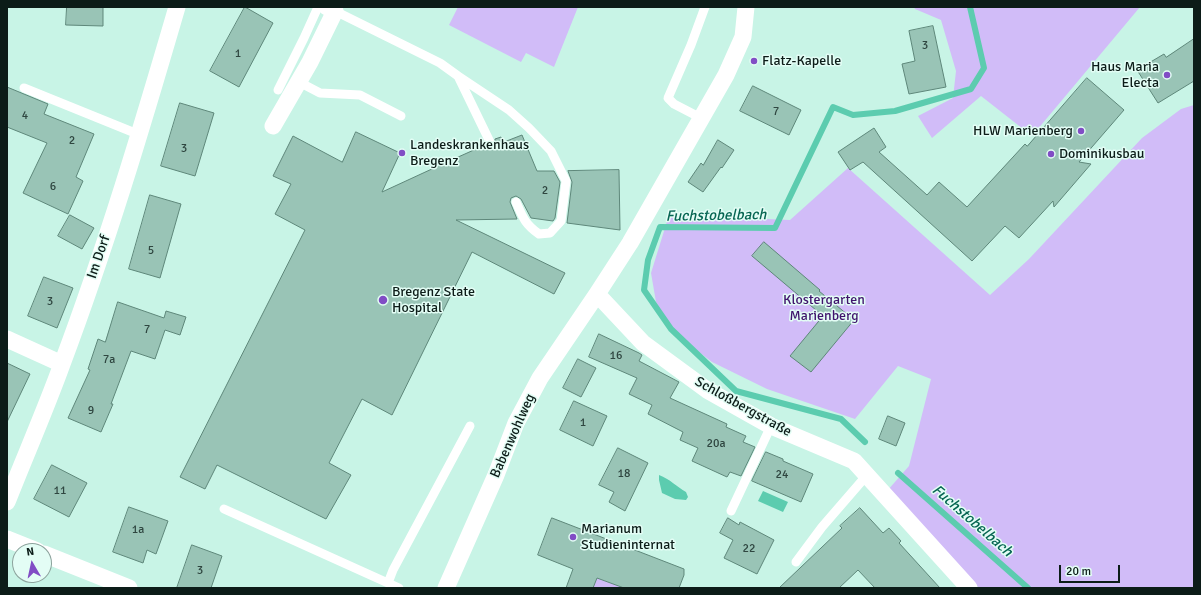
<!DOCTYPE html>
<meta charset="utf-8">
<style>
body{margin:0}
#map{position:relative;width:1201px;height:595px;overflow:hidden;background:#c8f4e6;font-family:Signika,sans-serif}
canvas{display:block}
.frame{position:absolute;inset:0;border:8px solid #0c1c18;pointer-events:none}
.north{position:absolute;left:12px;top:543px;width:40px;height:40px;box-sizing:border-box;background:#e3fdf5;border:1px solid #8da39d;border-radius:50%;rotate:351deg;font-size:11px;font-weight:700;line-height:16px;text-align:center;color:#0c1c18}
.north::after{content:'';display:block;margin:auto;width:14px;height:18px;background:#814dc5;clip-path:polygon(50% 0,100% 100%,50% 72%,0 100%)}
.scale{position:absolute;left:1059px;top:565px;width:61px;height:18px;box-sizing:border-box;border:2px solid #0c1c18;border-top:0;padding-left:5px;font-size:12px;line-height:14px;white-space:nowrap;color:#0c1c18;-webkit-text-stroke:3px #e3fdf5;paint-order:stroke}
</style>
<div id="map">
<canvas width="1201" height="595"></canvas>
<div class="frame"></div>
<div class="north">N</div>
<div class="scale">20 m</div>
</div>
<script>
const c = document.querySelector('canvas').getContext('2d');
c.lineJoin = 'round';
function paint(path, color) { c.fillStyle = color; c.fill(path, 'evenodd'); }
function trace(path, color, width, dash) { c.strokeStyle = color; c.lineWidth = width; c.lineCap = dash ? 'butt' : 'round'; c.setLineDash(dash || []); c.stroke(path); }
function label(font, color, halo, rows, align = 'center') {
  c.font = font + ' Signika,sans-serif'; c.lineWidth = 3; c.setLineDash([]); c.textBaseline = 'middle'; c.strokeStyle = halo; c.fillStyle = color; for (const [text, x, y, turn = 0] of rows) {
    c.save(); c.translate(x, y); c.rotate((+turn || 0) * Math.PI / 180); c.textAlign = isNaN(turn) ? turn : align; if (halo) c.strokeText(text, 0, 0); c.fillText(text, 0, 0); c.restore();
  }
}
const green = new Path2D(`
 M458,7h120l-24,60 -28,-14 -5,9 -72,-37z
 M914,7h226l-108,129 -51,-40 -49,42 -14,-22 35,-18 3,-27 -15,-51 -26,-11z
 M1194,105v483h-215l-92,-97 22,-25 22,-87 -33,-13 -43,53 -88,-30 -55,-27 -43,-33 -13,-27 -5,-29 18,-58 121,5 58,-52 142,127 39,-36 113,-121 39,-29z
 M597,578l27,10h-31z`);
const water = new Path2D(`
 M659,475c11,4 18,12 27,17l2,5 -2,3 -11,-1 -13,-6 -3,-13z
 M763,491l25,11 -5,10 -25,-11z`);
const stream = new Path2D(`
 M865,442l-24,-23 -105,-28 -65,-62 -27,-39 4,-30 12,-33 115,1 58,-121 20,8 42,-4 76,-22 13,-21 -14,-61
 M898,473l130,115`);
const building = new Path2D(`
 M67,7h36v19l-37,-1z
 M245,7l28,16 -34,64 -29,-16z
 M933,26l13,61 -37,7 -7,-30 13,-3 -6,-30z
 M1194,39v42l-36,22 -21,-33 27,-16 2,3z
 M1087,78l37,32 -45,52 12,2 -37,43 -1,-6 -34,37 -14,-12 -33,35 -109,-99 -13,8 -12,-18 36,-24 12,19 -7,5 48,43 12,-13 28,25 58,-63 2,2z
 M753,86l48,24 -12,25 -49,-24z
 M7,87l41,17 -4,10 50,20 -18,43 7,4 -15,33 -45,-21 24,-50 -40,-16z
 M180,103l34,10 -19,63 -34,-10z
 M356,132l44,21 -18,39 52,-24 5,-8 8,2 38,-17 2,2 5,1 3,-3v-6l6,-2 3,5 18,-7 15,36h17l6,11 -5,36 -2,3 -22,-3 -10,-19 -5,-3 -5,2 -1,4 7,17 -61,1 109,53 -11,21 -82,-42 -80,163 -30,-16 -33,64 22,12 -25,44 -109,-54 -12,24 -25,-12 125,-247 -30,-16 16,-30 -18,-8 20,-40 49,26z
 M718,140l16,10 -12,18 -1,-1 -18,25 -15,-10 13,-19 2,2z
 M619,170l1,60 -53,-7 5,-41 -4,-11z
 M150,195l31,9 -21,74 -31,-9z
 M70,215l24,13 -12,21 -24,-13z
 M764,242l56,48 -1,1 35,29 -43,52 -21,-16 33,-40 -71,-60z
 M44,277l29,11 -16,40 -29,-12z
 M118,302l46,16 2,-7 20,6 -6,18 -15,-5 -10,29 -24,-8 -20,53h2l-12,28 -33,-14 22,-48 -2,-1 10,-30 7,3z
 M599,334l40,19 3,2 -3,6 40,21 -9,16 57,26 -1,3 20,9 -3,6 12,5 -14,29 -11,-4 -3,5 -35,-16 6,-13 -18,-8 3,-8 -35,-18 4,-9 -23,-11 8,-16 -48,-21z
 M578,359l18,9 -15,29 -18,-9z
 M7,363l23,11 -23,48z
 M574,401l33,15 -14,30 -33,-16z
 M888,416l17,7 -9,23 -17,-7z
 M618,448l30,15 -23,48 -16,-9 5,-10 -15,-7z
 M766,452l17,7v2l30,13 -12,28 -49,-21z
 M52,465l35,18 -18,34 -35,-18z
 M129,507l39,14 -12,33 -9,-4 -4,13 -30,-11z
 M860,508l23,25 6,-5 12,13 -2,2 41,45h-65l-17,-18 -19,18h-60l63,-60 -2,-2z
 M552,518l132,51v6l-5,13h-55l-27,-10 -4,10h-27l7,-19 -35,-14z
 M728,518l11,7 1,-3 34,18 -17,34 -33,-16 9,-18 -13,-7z
 M192,545l30,11 -11,32h-34z`);
const lane = new Path2D(`
 M335,11l105,52 18,13
 M299,82l21,11 40,2 41,21
 M24,88l116,47
 M278,90l26,-52 14,-31
 M701,118l-27,-14 -6,-6 23,-53 14,-38
 M490,142l-32,-66 51,34 20,18 22,23 15,30 -5,40 -11,12 -11,1c-14,-10 -16,-16 -23,-32
 M224,509l175,79
 M731,511l40,-85
 M796,562l26,-35 45,-52
 M388,583l5,-13 77,-144`);
const street = new Path2D(`
 M273,126l37,-64 25,-51 -8,-4
 M597,294l46,49 64,47 64,36 83,35 115,127
 M7,339l55,25
 M7,502c18,-46 38,-91 55,-138 44,-117 80,-237 115,-357
 M7,539l30,12
 M44,554l85,34
 M446,588l50,-113 20,-52 24,-45 57,-84 33,-51 96,-168 17,-38 3,-30`);
const markers = [
 [754,61,4,"#814dc5"],
 [1167,75,4,"#814dc5"],
 [1081,131,4,"#814dc5"],
 [402,153,4,"#814dc5"],
 [1051,154,4,"#814dc5"],
 [383,300,5,"#814dc5"],
 [573,537,4,"#814dc5"]
];
const numberNames = [
 ["3",925,46],
 ["1",238,54],
 ["7",776,112],
 ["4",25,116],
 ["2",72,141],
 ["3",184,149],
 ["6",53,187],
 ["2",545,191],
 ["5",151,251],
 ["3",50,302],
 ["7",147,330],
 ["16",616,356],
 ["7a",109,360],
 ["9",91,411],
 ["1",583,423],
 ["20a",716,444],
 ["18",624,474],
 ["24",782,475],
 ["11",60,491],
 ["1a",138,530],
 ["22",749,549],
 ["3",200,571]
];
const poiNames = [
 ["Flatz-Kapelle",762,61],
 ["Haus Maria",1159,67,"right"],
 ["Electa",1159,83,"right"],
 ["HLW Marienberg",1073,131,"right"],
 ["Landeskrankenhaus",410,145],
 ["Bregenz",410,161],
 ["Dominikusbau",1059,154],
 ["Bregenz State",392,292],
 ["Hospital",392,308],
 ["Marianum",581,529],
 ["Studieninternat",581,545]
];
const streetNames = [
 ["Im Dorf",99,257,-71],
 ["Schloßbergstraße",743,407,29],
 ["Babenwohlweg",513,436,-66]
];
const parkNames = [
 ["Klostergarten",824,300],
 ["Marienberg",824,316]
];
const waterNames = [
 ["Fuchstobelbach",716,216,-1],
 ["Fuchstobelbach",972,521,41]
];
paint(green, '#d1bcf8');
paint(water, '#5cccaf');
trace(stream, '#5cccaf', 6);
paint(building, '#99c4b6');
trace(building, '#5e877a', 1);
trace(lane, '#fff', 9);
trace(street, '#fff', 17);
for (const [x, y, r, color] of markers) { const dot = new Path2D(); dot.arc(x, y, r, 0, 2 * Math.PI); c.fillStyle = color; c.fill(dot); trace(dot, '#e3fdf5', 1.5); }
label('12px', '#2f4640', null, numberNames);
label('14px', '#0c1c18', '#e3fdf5', poiNames, 'left');
label('14px', '#0c1c18', '#e3fdf5', streetNames);
label('14px', '#3f136c', '#e3fdf5', parkNames);
label('italic 15px', '#076653', '#e3fdf5', waterNames);
</script>
